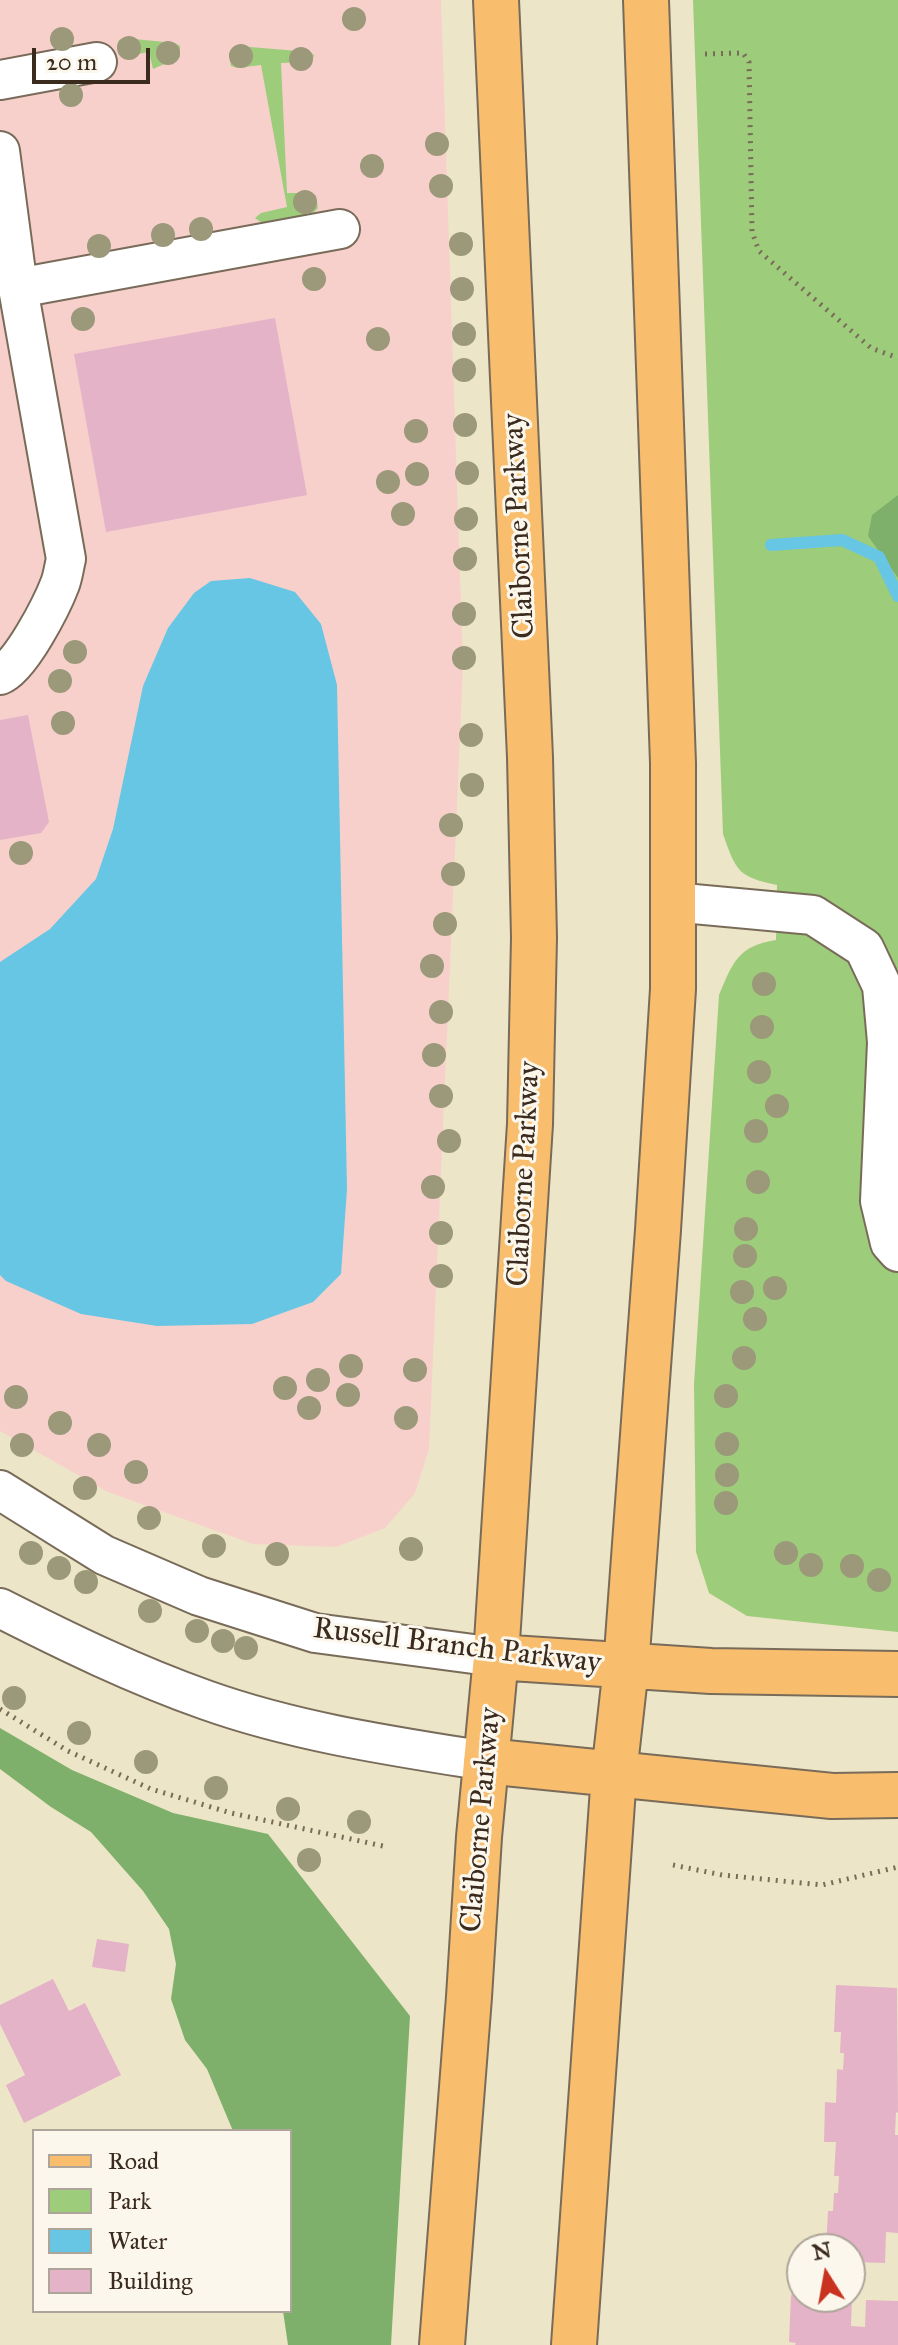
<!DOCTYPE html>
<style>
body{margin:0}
#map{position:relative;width:898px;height:2345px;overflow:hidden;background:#ede5c7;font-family:"IM FELL Great Primer",serif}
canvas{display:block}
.legend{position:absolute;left:32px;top:2129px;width:260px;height:184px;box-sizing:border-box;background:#fbf7ec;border:2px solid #aea59a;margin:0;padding:10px 14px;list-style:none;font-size:24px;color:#3b2a1e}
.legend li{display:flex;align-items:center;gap:16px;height:40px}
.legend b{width:40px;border:2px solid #aea59a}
.north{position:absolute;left:786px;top:2233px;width:80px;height:80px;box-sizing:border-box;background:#fbf7ec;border:2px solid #aea59a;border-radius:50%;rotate:349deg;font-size:22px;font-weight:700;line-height:32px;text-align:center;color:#3b2a1e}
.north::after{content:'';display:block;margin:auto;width:28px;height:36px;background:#c8321e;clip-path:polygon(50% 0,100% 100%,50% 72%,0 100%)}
.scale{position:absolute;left:32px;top:48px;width:118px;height:36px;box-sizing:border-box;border:4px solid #3b2a1e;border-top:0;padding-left:10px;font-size:24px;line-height:28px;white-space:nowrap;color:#3b2a1e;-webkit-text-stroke:6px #fbf7ec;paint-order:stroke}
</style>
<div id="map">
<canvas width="898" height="2345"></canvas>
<ul class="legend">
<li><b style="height:10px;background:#f9be6d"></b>Road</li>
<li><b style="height:22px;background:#9dcc7b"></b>Park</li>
<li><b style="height:22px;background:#66c6e4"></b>Water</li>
<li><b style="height:22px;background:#e4b3c7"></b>Building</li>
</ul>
<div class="north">N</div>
<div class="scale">20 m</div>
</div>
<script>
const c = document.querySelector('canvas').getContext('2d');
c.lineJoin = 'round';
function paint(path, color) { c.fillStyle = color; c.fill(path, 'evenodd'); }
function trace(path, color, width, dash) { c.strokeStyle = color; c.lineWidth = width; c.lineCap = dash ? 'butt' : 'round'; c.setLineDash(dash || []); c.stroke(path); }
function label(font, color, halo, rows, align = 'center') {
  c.font = font + ' "IM FELL Great Primer",serif'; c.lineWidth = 6; c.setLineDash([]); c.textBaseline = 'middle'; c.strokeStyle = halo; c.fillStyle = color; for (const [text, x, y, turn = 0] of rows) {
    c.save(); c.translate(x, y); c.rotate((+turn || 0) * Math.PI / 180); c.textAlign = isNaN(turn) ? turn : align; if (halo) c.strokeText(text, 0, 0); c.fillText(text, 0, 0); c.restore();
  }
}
const built = new Path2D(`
 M0,0h441l22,666 -34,783 -14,44 -30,35 -49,19 -83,-3 -145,-52 -108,-61z`);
const green = new Path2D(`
 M693,0h205v1632l-151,-16 -38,-23 -13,-41 -2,-168 25,-389c14,-33 19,-49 57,-55l1,-55c-39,-8 -41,-14 -54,-51z
 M124,38l51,5 5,3v11l-27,12 -4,-17 -22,4 -7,-1 -3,-10 2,-5z
 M238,46l72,6 4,3 -1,4 -5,3 -27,1 6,130h24l5,3 2,12 -5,5 -51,10 -7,-5 6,-5 26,-6 -26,-142 -24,3 -6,-2 -2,-14z`);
const forest = new Path2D(`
 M898,495v83l-30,-42 4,-21z
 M0,1728l72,42 101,43 95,21 142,182 -19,329h-103l-5,-34h7v-180h-57l-26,-62 -22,-29 -14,-41 5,-35 -7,-35 -26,-38 -52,-59 -40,-25 -51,-38z`);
const water = new Path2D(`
 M250,578l45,14 26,32 16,61 10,504 -6,85 -28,28 -61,22 -95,2 -76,-12 -75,-33 -6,-6v-313l50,-33 46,-50 17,-50 30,-143 25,-58 26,-35 17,-12z`);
const stream = new Path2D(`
 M771,545l71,-5 37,17 19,39`);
const building = new Path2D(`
 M275,318l32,177 -201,37 -32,-178z
 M28,715l21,107 -8,11 -41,7v-120z
 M97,1939l32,5 -4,28 -33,-5z
 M53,1979l16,32 16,-8 36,72 -97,48 -18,-38 19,-10 -25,-51v-19z
 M836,1985l61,3 1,125 -2,-1 -1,23h3v98l-12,-1 -1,31 -35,-1v-13h-24l2,-38h5l1,-18h4l1,-17h-5l2,-34h-12l1,-40 11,1 1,-34 6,1 1,-17h-4l1,-21h-7z
 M791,2295l61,2 -1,29 14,1 1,-27 32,1v44h-103l1,-2 -7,-1z`);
const path = new Path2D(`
 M705,54l38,-1 6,9 3,170 7,19 112,97 27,10
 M0,1709l68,42 83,38 80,24 152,33
 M673,1865l49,10 100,10 76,-18`);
const minor = new Path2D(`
 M0,80l97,-18
 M0,151l18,137 48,271c-2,8 -3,17 -6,25 -8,21 -40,84 -60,91
 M18,288l322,-59
 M672,902l141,13 51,33 18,38 5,56 -7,159 10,42 8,9
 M0,1490l104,65 95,41 116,37 181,24
 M0,1608c67,34 135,67 206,92 90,32 186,46 280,61`);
const major = new Path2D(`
 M496,1657l215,14 187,3
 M486,1761l346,35 66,-1
 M442,2345l27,-348 10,-160 17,-180 34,-533 4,-186 -4,-181 -34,-757
 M574,2345l40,-571 12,-107 32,-437 15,-241v-226l-27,-763`);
const trees = [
 [354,19],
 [62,39],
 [129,48],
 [168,53],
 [241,56],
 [301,59],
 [71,95],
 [437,144],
 [372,166],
 [441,186],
 [305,202],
 [201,229],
 [163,235],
 [461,244],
 [99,246],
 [314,279],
 [462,289],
 [83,319],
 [464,334],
 [378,339],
 [464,370],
 [465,425],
 [416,431],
 [467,473],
 [417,474],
 [388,482],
 [403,514],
 [466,519],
 [465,559],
 [464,614],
 [75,652],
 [464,658],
 [60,681],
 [63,723],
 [471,735],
 [472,785],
 [451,825],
 [21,853],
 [453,874],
 [445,924],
 [432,966],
 [764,984],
 [441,1012],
 [762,1027],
 [434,1055],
 [759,1072],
 [441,1096],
 [777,1106],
 [756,1131],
 [449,1141],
 [758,1182],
 [433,1187],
 [746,1229],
 [441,1233],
 [745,1256],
 [441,1276],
 [775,1288],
 [742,1292],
 [755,1319],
 [744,1358],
 [351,1366],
 [415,1370],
 [318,1380],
 [285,1388],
 [348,1395],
 [726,1396],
 [16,1397],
 [309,1408],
 [406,1418],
 [60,1423],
 [727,1444],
 [22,1445],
 [99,1445],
 [136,1472],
 [727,1475],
 [85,1488],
 [726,1503],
 [149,1518],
 [214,1546],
 [411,1549],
 [31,1553],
 [786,1553],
 [277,1554],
 [811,1565],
 [852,1566],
 [59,1568],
 [879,1580],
 [86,1582],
 [150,1611],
 [197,1631],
 [223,1641],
 [246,1648],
 [14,1698],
 [79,1733],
 [146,1762],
 [216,1788],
 [288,1809],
 [359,1822],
 [309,1860]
];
const streetNames = [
 ["Claiborne Parkway",520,526,-93],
 ["Claiborne Parkway",525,1174,-87],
 ["Russell Branch Parkway",457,1647,7],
 ["Claiborne Parkway",482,1820,-85]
];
paint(built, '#f7d0cc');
paint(green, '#9dcc7b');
paint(forest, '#7eb06b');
paint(water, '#66c6e4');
trace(stream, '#66c6e4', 12);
paint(building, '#e4b3c7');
trace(minor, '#796b59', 42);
trace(major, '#796b59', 48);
trace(path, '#796b59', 5, [2, 6]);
trace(minor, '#fff', 38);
trace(major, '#f9be6d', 44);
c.fillStyle = '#9b9979';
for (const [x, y] of trees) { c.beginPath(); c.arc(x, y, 12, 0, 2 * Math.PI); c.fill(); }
label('30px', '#3b2a1e', '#fbf7ec', streetNames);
</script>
